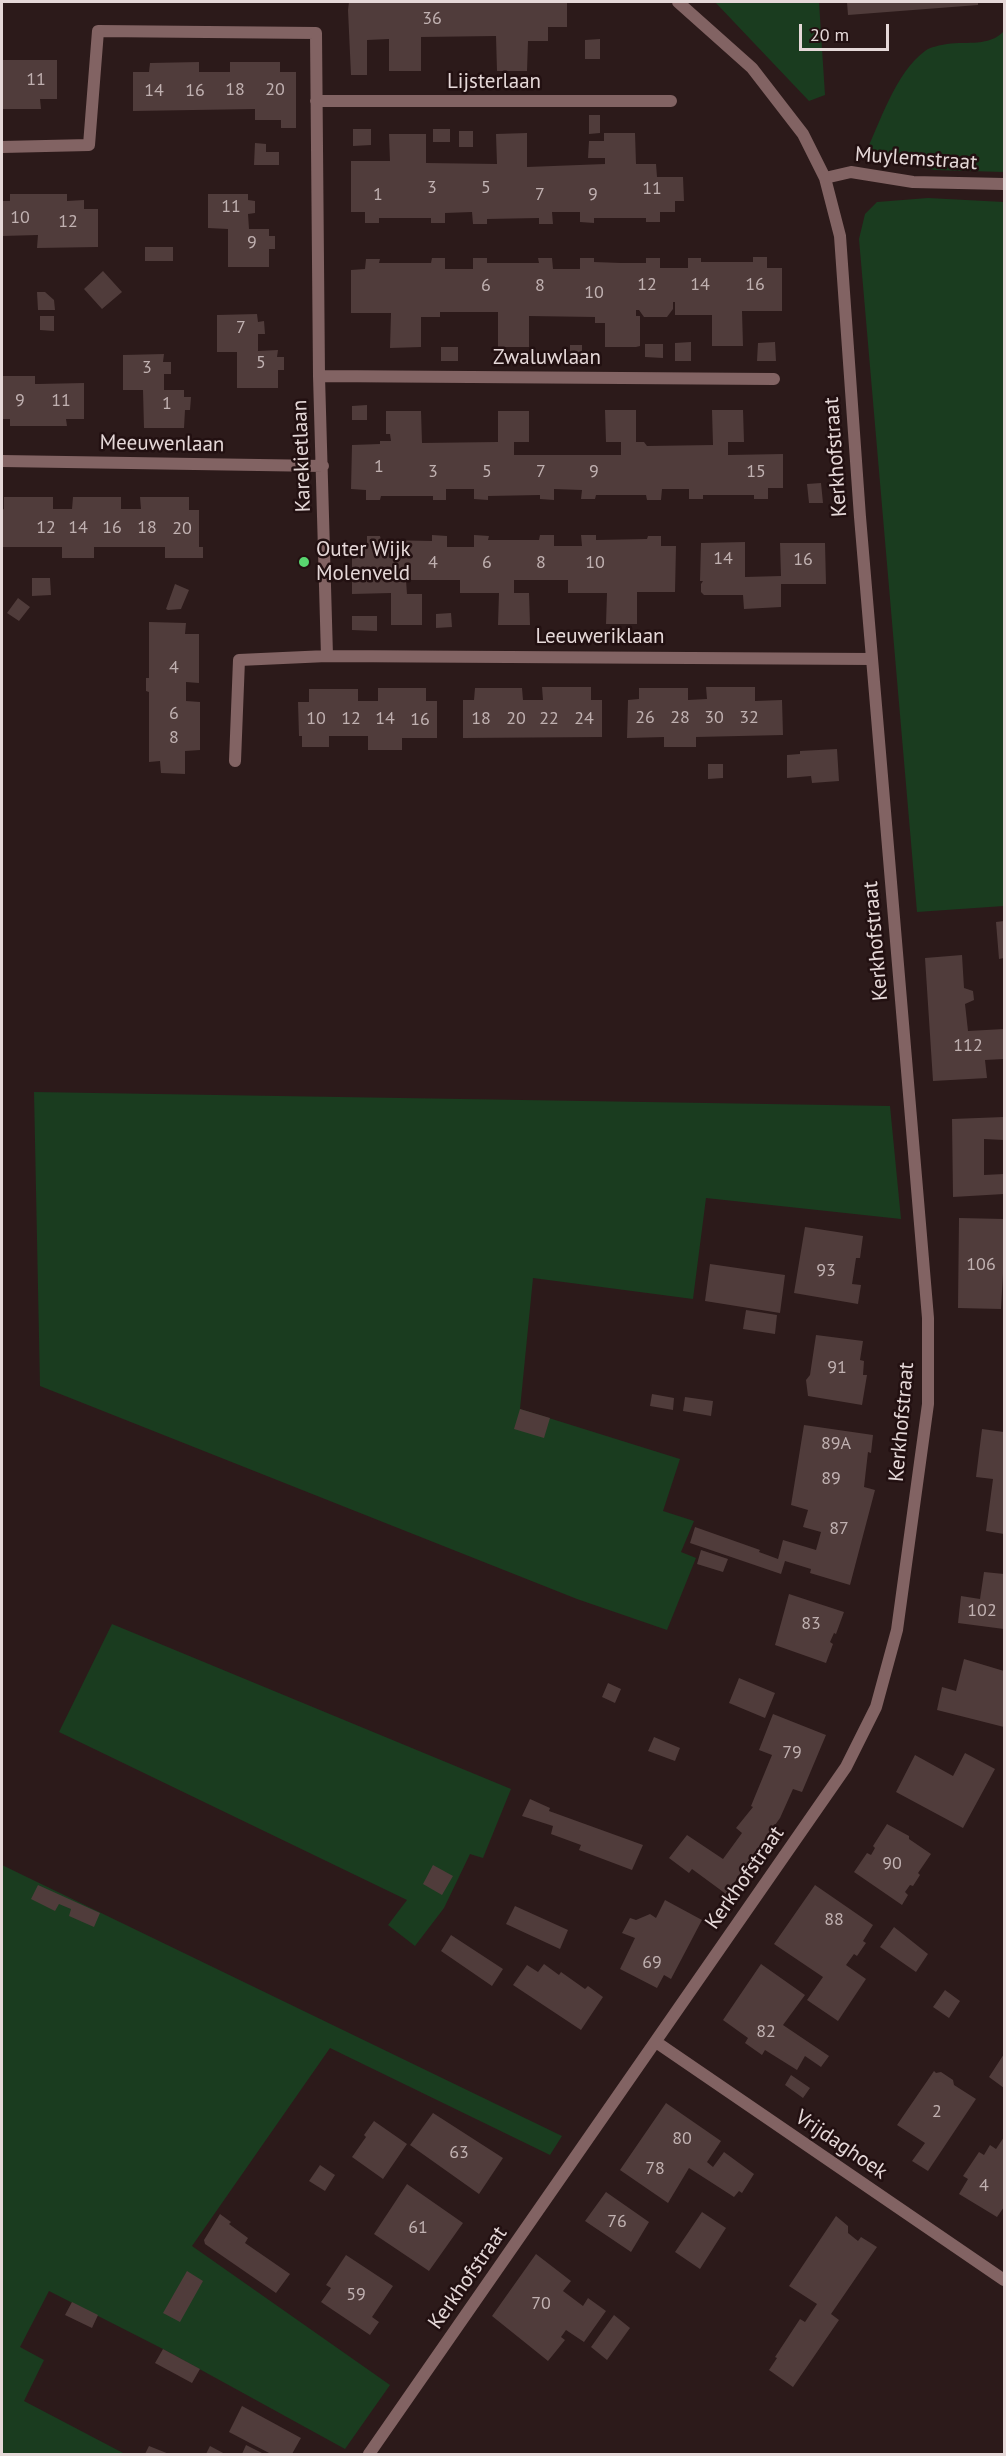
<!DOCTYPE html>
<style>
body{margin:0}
#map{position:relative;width:1006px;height:2456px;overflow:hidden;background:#2c1a1a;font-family:"PT Sans",sans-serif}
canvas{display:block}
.frame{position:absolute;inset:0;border:3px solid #e5d8d8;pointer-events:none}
.scale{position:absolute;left:799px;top:24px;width:90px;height:27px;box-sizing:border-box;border:3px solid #e5d8d8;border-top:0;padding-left:8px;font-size:18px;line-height:21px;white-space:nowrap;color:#e5d8d8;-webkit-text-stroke:4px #221011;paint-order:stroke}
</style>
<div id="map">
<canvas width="1006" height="2456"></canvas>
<div class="frame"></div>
<div class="scale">20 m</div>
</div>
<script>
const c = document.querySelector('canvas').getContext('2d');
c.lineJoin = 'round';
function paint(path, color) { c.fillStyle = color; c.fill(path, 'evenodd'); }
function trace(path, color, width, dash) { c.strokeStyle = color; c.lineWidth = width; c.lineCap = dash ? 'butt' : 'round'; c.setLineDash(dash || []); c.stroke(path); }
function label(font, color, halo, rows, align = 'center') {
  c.font = font + ' "PT Sans",sans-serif'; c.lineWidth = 5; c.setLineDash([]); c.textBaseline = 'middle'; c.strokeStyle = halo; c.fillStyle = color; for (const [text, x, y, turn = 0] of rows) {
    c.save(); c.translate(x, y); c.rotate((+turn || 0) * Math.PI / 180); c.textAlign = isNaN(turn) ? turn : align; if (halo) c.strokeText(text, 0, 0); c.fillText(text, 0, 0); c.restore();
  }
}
const green = new Path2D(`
 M715,2h104l6,93 -16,6z
 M1004,31v141l-69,-2 -71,-14c16,-33 31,-83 61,-105 5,-4 16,-6 22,-7 21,-3 42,3 57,-13z
 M928,198l76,4v704l-87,6 -58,-673 6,-25 12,-12z
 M34,1092l856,14 11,113 -195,-21 -13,101 -160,-21 -13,131 160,50 -17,52 31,10 -13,31 15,6 -29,72 -90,-31 -537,-213z
 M112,1624l399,165 -28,69 -13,-4 -26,54 -29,38 -27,-21 19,-25 -348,-168z
 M2,1865l560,271 -12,19 -220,-107 -138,198 198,139 -45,64 -182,-100 -114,-58 -29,56 24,13 -20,41 101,53h-123z`);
const building = new Path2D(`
 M349,2h218v25h-19v14h-20l-1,30h-30l-1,-35 -75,1v34h-32v-32l-22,1v35h-16l-3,-65z
 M847,2h131v3l-130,10z
 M600,39v20h-15v-19z
 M2,60h55v39h-17l1,10h-39z
 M199,62v10h31v-10h50v10h16v56h-15v-8h-26v-11l-122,2v-39h16l1,-9z
 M589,115h11v18l-11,1z
 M353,129h18v16l-18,1z
 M433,129h17v13h-17z
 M459,131h14v16h-14z
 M527,133v34l78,-3v-6h-17l1,-17h15v-8h31l1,31h20l1,13h26l1,24h-9v11h-15v10h-14v-4h-52v5l-14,-1v-10h-28l1,12h-14v-6l-52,1v5h-14l-1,-12 -27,1v10h-14v-5h-52v5h-14v-11h-14v-51h39l-1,-27h37v29l71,1 -1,-30z
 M255,143l11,1v8h13v13h-25z
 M10,194h57v7l17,-1v9h14v38l-61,1 1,-13 -36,1v-35h8z
 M208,194h40v6l7,1v12l-7,1 1,15h20v7h6v13h-6v18h-41v-38l-20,-1z
 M145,247h28v14h-28z
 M753,257h14v11h15v43h-40l1,35h-31v-31h-37v-13h-2v7l-6,8h-23l-5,-7h-3v6h4v30l-4,1h-31v-24h-10v-6l-66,-1v31h-31v-35h-58v5h-19v30l-31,1 1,-35h-40v-43l14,-1 1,-10h14l-1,4h52l1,-5h13v11h28v-11h14v5h52l-1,-5h14l1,11h27v-11h14v4l27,1h25v-5h14v10h28v-10h13v4h52z
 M103,271l19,21 -20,17 -18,-20z
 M37,292h8l9,8 1,10h-17z
 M257,314l1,8 6,-1 1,13h-7v17l20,-1 -1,7h7v13h-6v18h-41v-36h-20v-37z
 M40,316h14v15l-14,-1z
 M691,342v19h-16v-18z
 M775,342l1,19h-19l1,-18z
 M645,344h18v14l-18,-1z
 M570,345h12v16h-12z
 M441,347h17v14h-17z
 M164,354l-1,8h8v12h-7v16h20v7h7l-1,13h-5l-1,18h-40l-1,-38h-20v-35z
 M2,376h33v8h3l46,-1v36h-18l1,7h-57v-7h-8z
 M367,405v15h-15v-14z
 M605,410h31v32h8l3,4 66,-1 -1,-35h31l1,32h-16v13l55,-1v34h-15v11h-14v-4h-51v4h-14v-10h-27l-1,11h-14l-1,-5h-50l-1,4h-14l1,-9 -28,-1v11l-14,-1v-4l-52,1v4l-14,-1v-10h-28v11h-13v-4h-52l-1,4h-14v-10l-15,-1 1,-44 28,-1v-3h11l-1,-7h-4v-23h35l1,32 76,-1v-31h31v31h-15v13h107v-13h-15z
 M821,483l2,20h-14l-2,-19z
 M4,497h49v12h19l1,-12h48v12h20l-1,-12h49v13h10v37h4v11h-38v-11h-71v11h-32v-11h-60v-37l2,-1z
 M432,535l15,1v11h27v-12l15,1 -1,4h51l1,-5h14v11h28l-1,-11h15v5l51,-1 1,-3h13v10h15l-1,46h-38v32h-31l1,-31h-39v-13h-54v13h15l1,32h-32l1,-32h-39v-13h-54l1,14h15v31h-31v-32l-39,1v-47l15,-1v-10h13l1,4 51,1z
 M745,542v35l36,-1 -1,-33h45l1,41h-45v23l-37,2 -1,-14h-39l-3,-3v-8l2,-3h-3l1,-38z
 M32,578h18l1,17 -19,1z
 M175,584l14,6 -8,19 -13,1 -2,-1z
 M18,598l12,9 -11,14 -12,-8z
 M451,613l1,14 -16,1v-14z
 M352,616h25v15l-25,-1z
 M149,622l37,1 -1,11h14v49l-13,-1v19l14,1v48l-15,1v23l-24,-1 -1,-12 -11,1v-70l-3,-1v-13h3z
 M542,687h49v13h11v37l-139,1v-38h11l1,-12h47l1,12h20z
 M706,687h49v14l27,-1 1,35 -87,2v10h-32v-10l-37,1 1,-38 11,-1v-11h49v12l19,-1z
 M378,688h48v13h11v37h-35v12h-34v-14h-39v11h-27v-11h-3l-1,-34h11v-13h49v12h20z
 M837,749l2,32 -27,2 -1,-7 -24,2v-23l13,-1v-3z
 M708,764h15v14l-15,1z
 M1004,921v37l-5,1 -3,-37z
 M962,955l2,33 9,3 1,9 -9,4 3,27 36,-2v30l-19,1 2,18 -54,3 -8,-123z
 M1004,1117v23l-20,-1v36l20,-1v20l-51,3 -1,-78z
 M959,1218l45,1v55h-1l-2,35 -43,-1z
 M805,1227l58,9 -3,22h-4l-4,26 9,1 -3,19 -64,-11z
 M710,1264l75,11 -5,38 -75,-12z
 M746,1310l31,5 -2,19 -32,-5z
 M816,1335l47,6 -3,19 4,1 -1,14h4l-5,30 -54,-9 -2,-16 4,-5z
 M652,1394l22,4 -1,12 -23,-4z
 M685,1397l28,4 -2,15 -28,-5z
 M520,1409l30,9 -6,20 -30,-9z
 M804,1425l69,10 -2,18 -3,-1 -4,35 11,3 -25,95 -40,-12 1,-4 -26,-8 -4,13 -91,-31 5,-16 65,23 -1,2 19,7 5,-19 33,10 5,-18 -18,-5 5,-17 -17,-5z
 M982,1429l22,3v102l-18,-3 7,-52 -17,-2z
 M701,1550l27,9 -5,13 -26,-8z
 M984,1572l20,2v55l-46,-6 3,-27 19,3z
 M789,1594l55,18 -8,22 -2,-1 -4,9 3,2 -7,19 -51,-18z
 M964,1659l40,12v56l-67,-17 5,-23 14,4z
 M739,1678l36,15 -10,25 -36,-15z
 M608,1683l13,6 -6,14 -13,-6z
 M773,1714l53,21 -24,57 -9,-3 -13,29 -54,76 -34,-25 -3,4 -20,-15 18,-23 36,24 19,-26 -6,-5 17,-21 -2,-1 21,-51 -13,-5z
 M654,1737l26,11 -5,13 -27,-10z
 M965,1753l30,16 -32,59 -67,-36 19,-37 38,21z
 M530,1799l20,9 -1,3 94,34 -11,25 -53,-20 2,-5 -30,-11 2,-8 -31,-10z
 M887,1824l22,12v3l22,15 -13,19 2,2 -7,11 -3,-1 -5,7 3,3 -6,10 -48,-33 13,-19 4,2 4,-7 -2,-2z
 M433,1865l20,11 -11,19 -19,-11z
 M38,1885l62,28 -6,14 -25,-11 2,-7 -12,-5 -4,7 -24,-12z
 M815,1885l58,40 -10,16 3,2 -9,13 -3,-2 -8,11 20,14 -28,42 -31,-21 16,-23 -49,-33z
 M665,1900l37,20 -31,59 -7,-4 -7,13 -37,-19 15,-31 -13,-5 8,-15 6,2 14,-6 6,4z
 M515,1906l53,24 -8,19 -54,-25z
 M894,1927l34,27 -12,18 -36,-25z
 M451,1935l52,34 -11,17 -51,-35z
 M544,1964l15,11 2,-3 24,17 3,-3 15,11 -22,33 -68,-45 14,-20 11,7z
 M761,1964l44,31 -22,30 46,31 -8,11 -16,-11 -8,14 -32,-20 -3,5 -17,-12 3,-5 -25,-18z
 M945,1990l15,11 -11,17 -16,-11z
 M1004,2054v34l-15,-11z
 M934,2071l2,2 5,-1 12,8 1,5 22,14 -48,72 -16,-10 13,-18 -28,-18z
 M791,2075l19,13 -7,10 -18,-13z
 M666,2103l55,38 -14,21 6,5 11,-15 30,22 -12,19 -3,-2 -5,6 -45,-29 -21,35 -48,-33z
 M433,2113l70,45 -24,36 -69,-49z
 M374,2121l33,23 -24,35 -31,-22 14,-20 -2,-2z
 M1004,2137v70l-7,10 -38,-23 9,-15 -5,-3 16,-24 5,3 6,-10 6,4z
 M320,2165l15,10 -10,16 -16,-10z
 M407,2184l56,39 -34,48 -55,-37z
 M606,2192l43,30 -18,30 -46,-31z
 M702,2212l24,16 -26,41 -25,-17z
 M220,2214l11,8 -2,2 19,14 -3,5 45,31 -14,19 -71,-49 -1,-4z
 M836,2216l12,10v7l10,8 3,-4 16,10 -46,67 8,6 -46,67 -24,-17 8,-12 -2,-1 25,-38 5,3 12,-18 -28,-18z
 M536,2254l35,27 -8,10 20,15 5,-8 18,13 -22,31 -18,-12 -5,7 4,3 -17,21 -56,-45z
 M346,2255l47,31 -21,31 7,5 -9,13 -49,-33 10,-14 -5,-3z
 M187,2271l16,10 -23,41 -17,-9z
 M72,2302l26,13 -6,13 -27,-13z
 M614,2315l16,13 -23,32 -16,-13z
 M163,2349l37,20 -8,14 -37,-20z
 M242,2406l59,32 -9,16h-21l-42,-22z
 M246,2445l18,9h-22z
 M149,2446l20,8h-24z
 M210,2446l15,8h-19z`);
const street = new Path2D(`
 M316,101h355
 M2,147l87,-2 9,-114 218,2 3,343 8,280 -88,4 -4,101
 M825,178l26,-6 62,10 91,2
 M319,376l455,3
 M2,461l321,5
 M327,656l545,3
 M656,2042l348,238
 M369,2454l477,-687 30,-60 21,-77 31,-226v-86l-68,-801 -20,-281 -15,-58 -22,-44 -51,-66 -74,-66`);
const markers = [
 [304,562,6,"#59d56f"]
];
const numberNames = [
 ["36",432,19],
 ["11",36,80],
 ["18",235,90],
 ["20",275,90],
 ["14",154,91],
 ["16",195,91],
 ["3",432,188],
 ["5",486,188],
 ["11",652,189],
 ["1",378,195],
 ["7",540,195],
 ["9",593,195],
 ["11",231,207],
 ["10",20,218],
 ["12",68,222],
 ["9",252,243],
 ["12",647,285],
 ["14",700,285],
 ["16",755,285],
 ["6",486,286],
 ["8",540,286],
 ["10",594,293],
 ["7",241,328],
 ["5",261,363],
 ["3",147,368],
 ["9",20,401],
 ["11",61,401],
 ["1",167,404],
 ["1",379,467],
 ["3",433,472],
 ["5",487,472],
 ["7",541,472],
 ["9",594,472],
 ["15",756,472],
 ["12",46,528],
 ["14",78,528],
 ["16",112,528],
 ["18",147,528],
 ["20",182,529],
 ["14",723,559],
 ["16",803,560],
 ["4",433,563],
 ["6",487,563],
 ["8",541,563],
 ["10",595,563],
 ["4",174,668],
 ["6",174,714],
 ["26",645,718],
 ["28",680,718],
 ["30",714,718],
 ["32",749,718],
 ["10",316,719],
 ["12",351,719],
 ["14",385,719],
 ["18",481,719],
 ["20",516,719],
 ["22",549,719],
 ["24",584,719],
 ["16",420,720],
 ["8",174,738],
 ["112",968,1046],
 ["106",981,1265],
 ["93",826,1271],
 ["91",837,1368],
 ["89A",836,1444],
 ["89",831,1479],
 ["87",839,1529],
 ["102",982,1611],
 ["83",811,1624],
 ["79",792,1753],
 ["90",892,1864],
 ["88",834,1920],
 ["69",652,1963],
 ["82",766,2032],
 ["2",937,2112],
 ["80",682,2139],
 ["63",459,2153],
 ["78",655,2169],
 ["4",984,2186],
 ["76",617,2222],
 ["61",418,2228],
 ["59",356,2295],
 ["70",541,2304]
];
const streetNames = [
 ["Lijsterlaan",494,82],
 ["Muylemstraat",916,159,4],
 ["Zwaluwlaan",547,358],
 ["Meeuwenlaan",162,444,1],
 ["Karekietlaan",302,456,-92],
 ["Kerkhofstraat",836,457,-94],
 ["Leeuweriklaan",600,637],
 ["Kerkhofstraat",876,941,-95],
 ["Kerkhofstraat",902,1422,-85],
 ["Kerkhofstraat",745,1878,-55],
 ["Vrijdaghoek",841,2145,34],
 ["Kerkhofstraat",468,2278,-55]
];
const poiNames = [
 ["Outer Wijk",316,550],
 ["Molenveld",316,574]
];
paint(green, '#1a3c1f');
paint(building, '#503c3b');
trace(street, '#826363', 12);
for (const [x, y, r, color] of markers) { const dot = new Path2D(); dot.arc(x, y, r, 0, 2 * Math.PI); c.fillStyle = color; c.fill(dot); trace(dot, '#221011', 2); }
label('18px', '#c0b1b1', null, numberNames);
label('21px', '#e5d8d8', '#221011', streetNames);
label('21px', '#e5d8d8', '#221011', poiNames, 'left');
</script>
